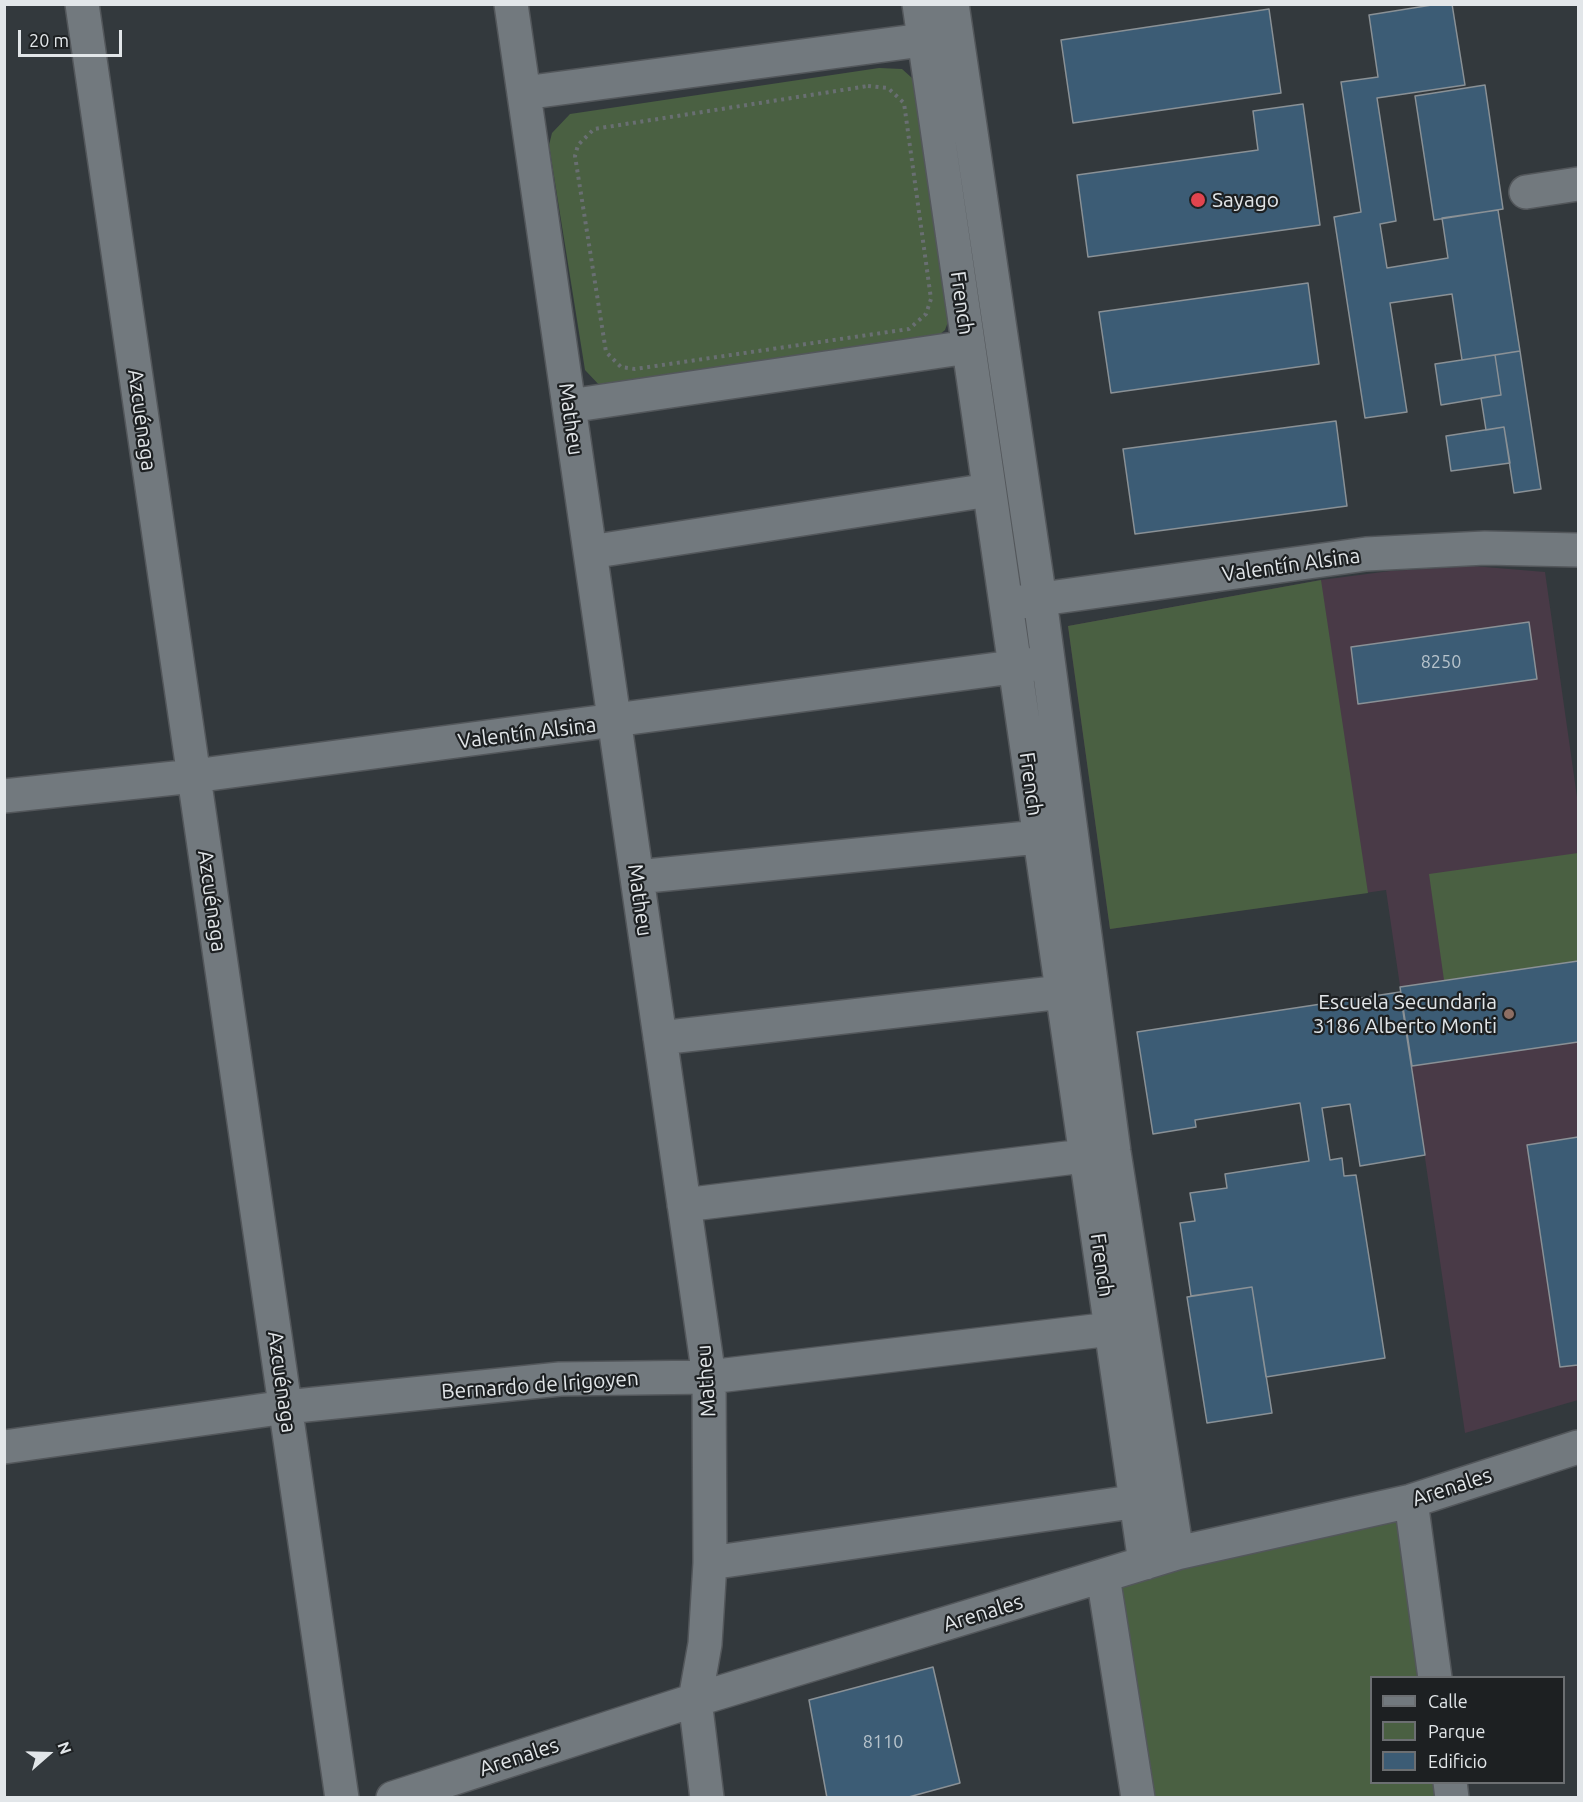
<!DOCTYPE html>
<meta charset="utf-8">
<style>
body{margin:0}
#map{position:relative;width:1583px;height:1802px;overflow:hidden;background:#33393d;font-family:Ubuntu,sans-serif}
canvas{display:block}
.frame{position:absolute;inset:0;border:6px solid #e2e6e9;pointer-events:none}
.legend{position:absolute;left:1370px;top:1676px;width:195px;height:108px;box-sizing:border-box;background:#1d2022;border:2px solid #6c6f72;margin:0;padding:8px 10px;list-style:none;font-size:18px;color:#e2e6e9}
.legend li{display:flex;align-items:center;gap:12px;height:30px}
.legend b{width:30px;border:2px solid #6c6f72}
.north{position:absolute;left:18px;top:1724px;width:60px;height:60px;-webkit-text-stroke:4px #1d2022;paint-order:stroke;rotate:70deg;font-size:16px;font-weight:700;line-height:24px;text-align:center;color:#e2e6e9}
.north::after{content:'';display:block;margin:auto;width:21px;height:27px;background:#e2e6e9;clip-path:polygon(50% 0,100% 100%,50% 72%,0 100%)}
.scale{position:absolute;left:18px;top:30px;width:104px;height:27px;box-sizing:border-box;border:3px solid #e2e6e9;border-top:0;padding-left:8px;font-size:18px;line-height:21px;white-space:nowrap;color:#e2e6e9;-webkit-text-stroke:4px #1d2022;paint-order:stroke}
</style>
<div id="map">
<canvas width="1583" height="1802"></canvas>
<div class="frame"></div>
<ul class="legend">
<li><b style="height:8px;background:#72797e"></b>Calle</li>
<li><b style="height:16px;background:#4a6042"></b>Parque</li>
<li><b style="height:16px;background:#3c5c75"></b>Edificio</li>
</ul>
<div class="north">N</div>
<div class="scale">20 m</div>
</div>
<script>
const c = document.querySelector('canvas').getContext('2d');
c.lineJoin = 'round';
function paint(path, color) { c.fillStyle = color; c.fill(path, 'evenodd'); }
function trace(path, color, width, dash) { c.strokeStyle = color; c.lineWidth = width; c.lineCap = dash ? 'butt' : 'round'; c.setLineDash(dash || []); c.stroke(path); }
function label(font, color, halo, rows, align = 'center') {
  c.font = font + ' Ubuntu,sans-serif'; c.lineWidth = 4.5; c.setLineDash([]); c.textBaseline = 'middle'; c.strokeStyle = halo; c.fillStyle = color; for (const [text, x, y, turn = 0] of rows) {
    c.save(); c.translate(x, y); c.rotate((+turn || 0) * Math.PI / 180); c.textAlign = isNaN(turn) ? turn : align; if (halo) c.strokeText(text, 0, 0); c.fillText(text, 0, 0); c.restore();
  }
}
const education = new Path2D(`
 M1473,566l72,6 33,232v596l-113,33 -79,-543 -276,39 -42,-303 253,-46 69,-9z`);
const green = new Path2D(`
 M879,68l23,1 19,17 31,225 -7,19 -19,16 -324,42 -17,-18 -36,-225 3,-12 18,-19z
 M1321,580l47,313 -258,36 -42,-303z
 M1578,853v108l-134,19 -15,-106z
 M1411,1501l24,176 -63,1v104l78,1 2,14h-314l-35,-221z`);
const building = new Path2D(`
 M1438,4h14l13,81 -88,13 19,123 -16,3 7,44 61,-10 -6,-40 56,-8 22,141 -58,9 -10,-66 -62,9 17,109 -42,6 -31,-201 27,-5 -20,-130 37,-5 -9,-62z
 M1269,9l12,84 -208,30 -12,-83z
 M1485,85l18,124 -69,11 -19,-124z
 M1303,104l17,121 -232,32 -11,-82 181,-25 -5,-39z
 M1308,283l11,81 -208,29 -12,-81z
 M1520,351l21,138 -27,4 -10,-66 -18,3 -5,-32 20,-3 -6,-40z
 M1495,355l6,40 -60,10 -6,-41z
 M1336,421l11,85 -212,28 -12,-85z
 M1504,427l6,36 -59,8 -5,-35z
 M1529,622l8,57 -179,25 -7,-57z
 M1578,961v81l-166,24 -12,-79z
 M1400,992l25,163 -65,11 -10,-62 -28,4 8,52 12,-2 2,18 12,-1 29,183 -119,19 -14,-90 -61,9 -11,-73 15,-2 -5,-28 37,-5 -2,-14 84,-13 -9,-58 -105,17 1,7 -43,7 -16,-102z
 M1578,1137v228l-18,2 -33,-222z
 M1252,1287l20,126 -65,10 -20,-126z
 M933,1667l27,116 -55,15h-78l-18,-98z`);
const path = new Path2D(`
 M868,86l20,2 16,15 27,196 -5,15 -17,15 -274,40 -14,-2 -15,-15 -31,-196 3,-11 16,-16z`);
const minor = new Path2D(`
 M82,4l260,1794
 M511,4l198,1373 1,186 -5,81 -10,56 12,98
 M919,4l226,1559
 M952,4l88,596 74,552 63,401
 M524,93l421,-56
 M1526,192l52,-8
 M569,406l399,-59
 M590,552l399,-62
 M1020,602l346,-48 119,-6 93,2
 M4,796l190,-20 841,-112
 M637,877l401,-40
 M660,1038l402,-46
 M684,1205l424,-52
 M4,1447l282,-40 274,-28 149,-2 402,-48
 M1411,1501l24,177
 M710,1563l449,-65
 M1103,1576l35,222
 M1450,1782l2,16
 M393,1798l302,-98 482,-147 234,-52 167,-54`);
const markers = [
 [1198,200,8,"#e0444e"],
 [1509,1014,6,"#8d6e63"]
];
const numberNames = [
 ["8250",1441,662],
 ["8110",883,1742]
];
const poiNames = [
 ["Sayago",1212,200],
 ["Escuela Secundaria",1497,1002,"right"],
 ["3186 Alberto Monti",1497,1026,"right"]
];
const streetNames = [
 ["French",962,303,82],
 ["Matheu",571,419,82],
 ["Azcuénaga",142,420,82],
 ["Valentín Alsina",1291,565,-8],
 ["Valentín Alsina",527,733,-7],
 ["French",1031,784,82],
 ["Matheu",640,900,82],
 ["Azcuénaga",212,901,82],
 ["French",1102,1265,82],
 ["Matheu",706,1381,-94],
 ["Azcuénaga",282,1382,82],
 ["Bernardo de Irigoyen",540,1385,-4],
 ["Arenales",1452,1487,-18],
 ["Arenales",983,1613,-17],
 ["Arenales",519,1757,-18]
];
paint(education, '#493a47');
paint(green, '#4a6042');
paint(building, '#3c5c75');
trace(building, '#8a9196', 1.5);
trace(minor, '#53575b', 36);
trace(path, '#696f72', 4, [3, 4.5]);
trace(minor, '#72797e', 33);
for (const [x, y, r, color] of markers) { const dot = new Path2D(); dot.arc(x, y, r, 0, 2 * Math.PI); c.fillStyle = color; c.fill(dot); trace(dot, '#1d2022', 2); }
label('18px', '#b8c4cc', null, numberNames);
label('21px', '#e2e6e9', '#1d2022', poiNames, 'left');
label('21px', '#e2e6e9', '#1d2022', streetNames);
</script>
